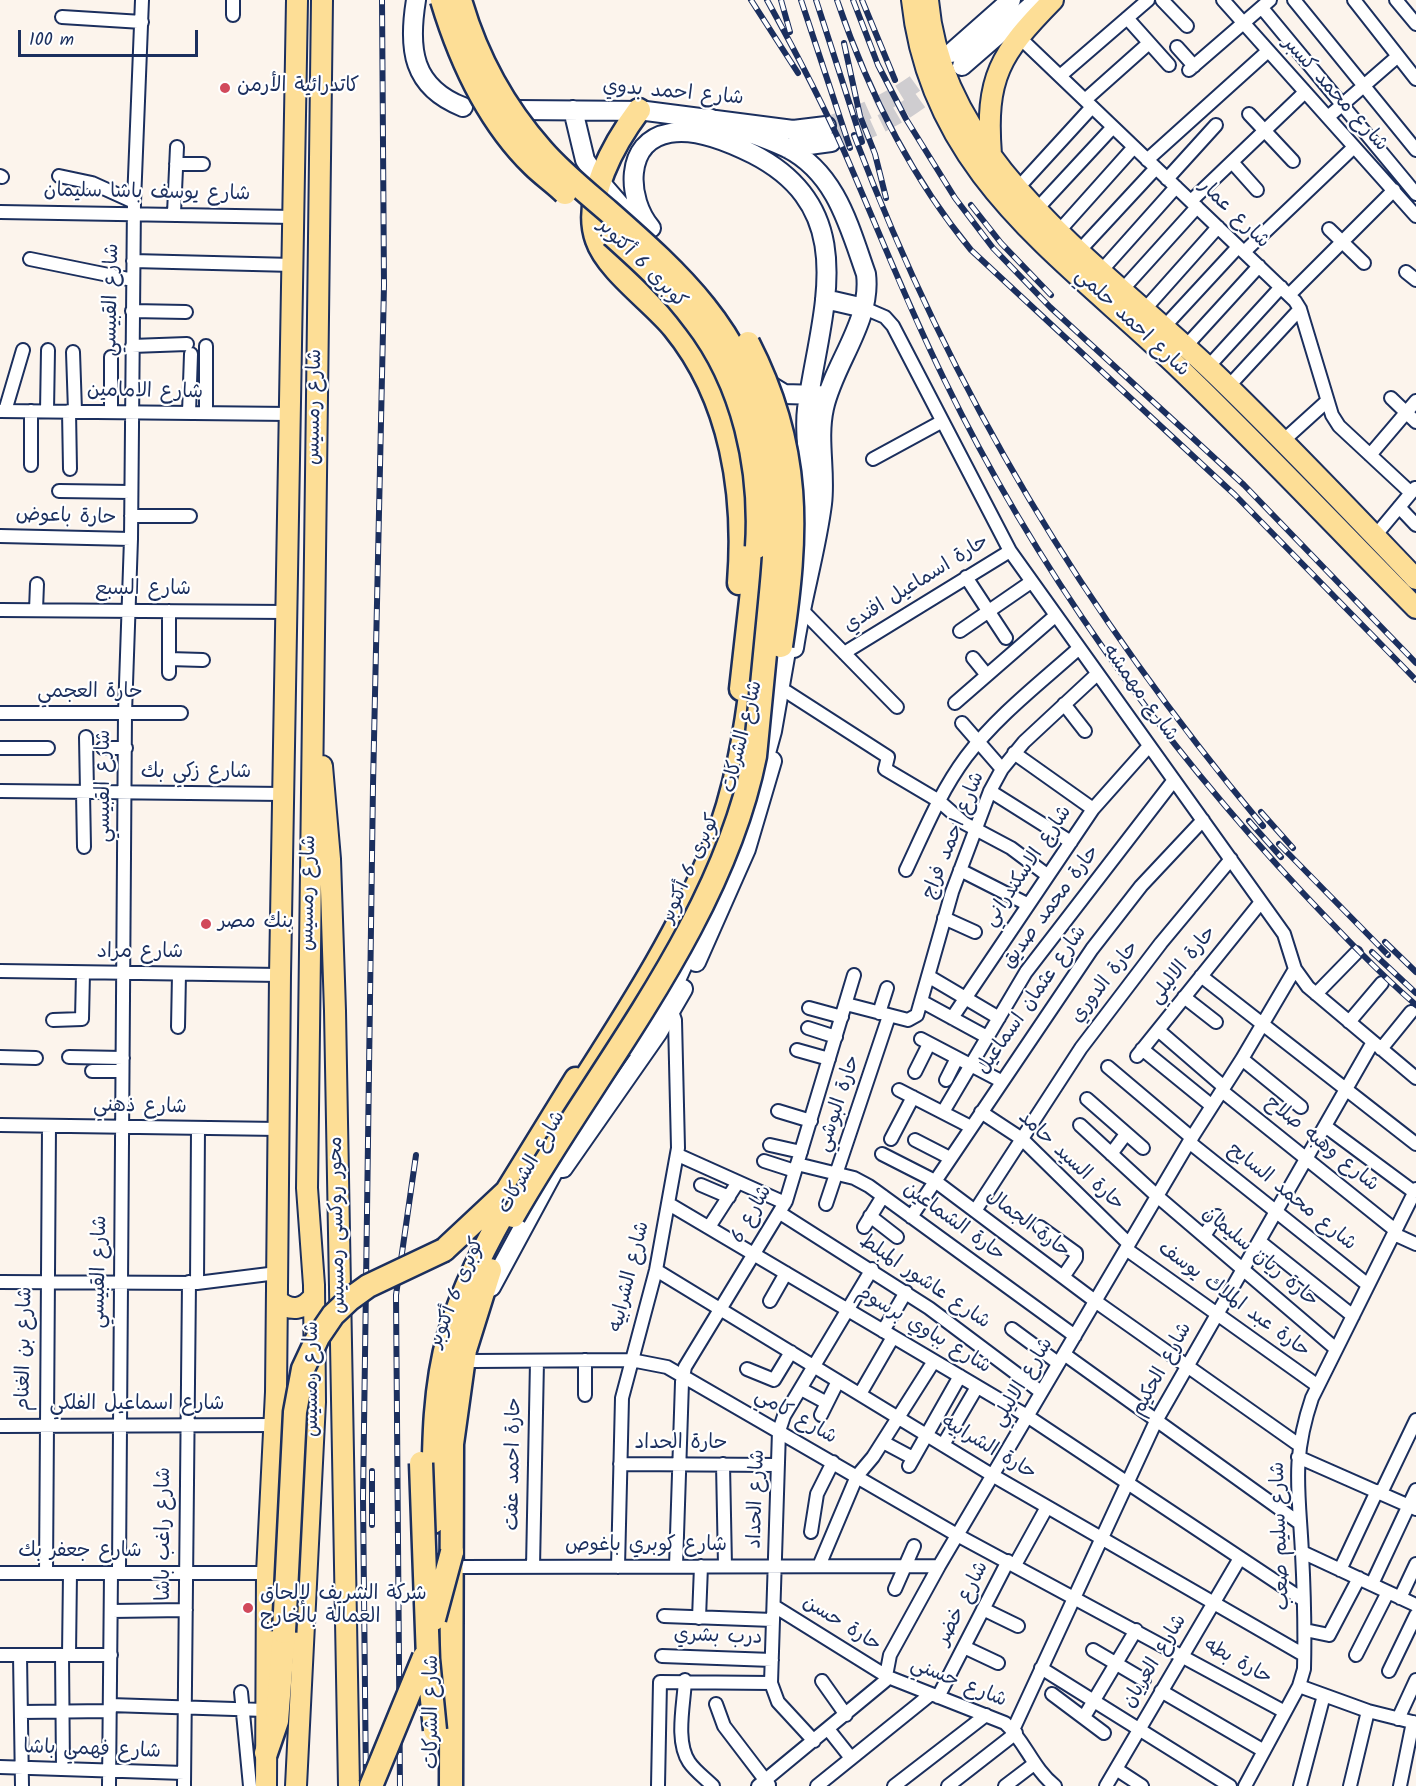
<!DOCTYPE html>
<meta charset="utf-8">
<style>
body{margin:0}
#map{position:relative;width:1416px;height:1786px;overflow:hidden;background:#fcf4ec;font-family:Kalam,sans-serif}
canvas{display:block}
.scale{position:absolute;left:18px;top:30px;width:180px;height:27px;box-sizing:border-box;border:3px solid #1b2f5e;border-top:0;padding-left:8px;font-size:18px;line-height:21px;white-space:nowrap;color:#1b2f5e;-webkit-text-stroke:4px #fff;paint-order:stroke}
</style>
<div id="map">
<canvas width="1416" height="1786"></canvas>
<div class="scale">100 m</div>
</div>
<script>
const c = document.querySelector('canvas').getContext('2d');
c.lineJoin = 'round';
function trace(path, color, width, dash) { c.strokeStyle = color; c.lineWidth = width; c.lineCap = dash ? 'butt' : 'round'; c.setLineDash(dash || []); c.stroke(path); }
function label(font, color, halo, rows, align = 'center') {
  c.font = font + ' Kalam,"Playpen Sans Arabic",sans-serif'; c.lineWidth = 4.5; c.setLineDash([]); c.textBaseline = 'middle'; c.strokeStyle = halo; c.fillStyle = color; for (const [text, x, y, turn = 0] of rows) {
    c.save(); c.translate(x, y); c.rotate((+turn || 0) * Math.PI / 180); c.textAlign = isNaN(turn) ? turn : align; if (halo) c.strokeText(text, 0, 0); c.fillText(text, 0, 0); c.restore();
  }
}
const secondaryTunnel = new Path2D(`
 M826,126c43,-14 79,-31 113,-62
 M831,142c44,-11 79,-32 113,-61`);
const minor = new Path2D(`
 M233,0v15
 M1162,0l25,26
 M1223,0l193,216
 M1294,0l122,150
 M1354,0l62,79
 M1396,0l20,24
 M1262,8l154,186
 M62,17l80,5
 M1127,18l42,47
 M1018,36l277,265 5,8 32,106 7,11 72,67
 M1177,47l17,19
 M1189,70l81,-70
 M1060,76l88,-76
 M1085,100l64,-57
 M1249,114l44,47
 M1328,117l70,-61
 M1147,160l121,-109
 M1232,162l25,28
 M176,164h27
 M0,176l2,1
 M59,176l33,7 42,19
 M1167,179l49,-54
 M1017,189l75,-82
 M1191,201l114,-109
 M1036,210l77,-83
 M0,212l294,5
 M174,213l3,-66
 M1329,229l35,34
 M1059,231l75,-84
 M1080,250l76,-82
 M1244,252l110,-105
 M30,259l103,21
 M133,261l160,4
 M1102,270l74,-83
 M1406,272l10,8
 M1123,289l74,-82
 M1289,295l105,-105
 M864,308l21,9 8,9 117,225 274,383 11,35 13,18 108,91
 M1145,309l73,-82
 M132,311l54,1
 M1164,327l74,-80
 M132,346l55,-2
 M1186,346l73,-80
 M73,352l2,59
 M1208,367l73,-80
 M1228,387l72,-78
 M1391,398l25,24
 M0,411l290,3
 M5,411l18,-61
 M31,411v54
 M47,411l1,-61
 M69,411l1,58
 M111,411v-54
 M189,413l2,-59
 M206,413v-67
 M1284,440l42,-38
 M1370,455l46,-54
 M873,459l68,-37
 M59,491l72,1
 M1399,507l17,18
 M131,516h59
 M0,536l131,3
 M1375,536l40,-48
 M966,577l40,61
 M800,608l97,99
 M0,610l287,2
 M36,610l1,-26
 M960,631l71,-49
 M844,653l166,-102
 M973,658l13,16
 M169,659l34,1
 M169,673v-62
 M787,692l101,65 -3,12 54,32 25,22 47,25 36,27
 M955,703l100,-87
 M1064,704l21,27
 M0,713h181
 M962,723l40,46
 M86,737l1,55
 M0,748h48
 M103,748h23
 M1014,753l79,56
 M0,791l284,3
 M990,791l81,51
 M83,792l1,55
 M906,870c18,-38 34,-78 60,-113 31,-41 74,-74 112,-108
 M960,870l67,34
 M944,918l31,14
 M0,971l280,4
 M928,976l71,42
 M1201,976l215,168
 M1316,994l40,-41
 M1184,997l32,25
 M921,1001l66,36
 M846,1004l62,16 9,-5 35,-123 38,-101 12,-22 22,-27 72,-67
 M809,1008l33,9
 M879,1013l8,-25
 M952,1018l141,-209 56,-63
 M53,1020l29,-1 1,-46
 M1349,1022l33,-39
 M178,1027l1,-53
 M808,1028l28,9
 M1158,1030l66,57
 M921,1039l80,42
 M1142,1049l70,57
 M1381,1049l30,-37
 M797,1050l32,9
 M1137,1056l124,-154
 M0,1057l36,1
 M69,1057l54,1
 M1242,1059l59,48
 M1108,1067l84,71
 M92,1071h30
 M915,1072l14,-28
 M946,1080l11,-22
 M899,1090l72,37
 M1222,1091l173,139
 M1087,1099l56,49
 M778,1111l33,10
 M943,1112l83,-140 148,-192
 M981,1112l41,27 107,105
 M0,1125l279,4
 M1080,1125l77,71 179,153
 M1325,1126l89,66
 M891,1139l22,-42
 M915,1140l35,18
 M1189,1142l179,143
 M770,1145l31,7
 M882,1154l53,27 160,120 204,144
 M1111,1154l15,-20
 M678,1155l107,48
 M764,1161l31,10
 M797,1164l57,14 15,8 206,150
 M701,1185l28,12
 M669,1204l358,212 275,183
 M826,1204l63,-188
 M975,1211l106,-163 80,-105 70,-84
 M780,1213l149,95 112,84
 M870,1216l27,21
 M911,1217l181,-268 49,-63 62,-66
 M709,1227l29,-45
 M864,1227l19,-31
 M1040,1227l36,26v5l-13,19
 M1394,1234l22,10
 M1204,1236l13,-20
 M1259,1241l94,75
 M1126,1249l192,137
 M656,1270l336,205 312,180
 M0,1282l197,1 80,-10
 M197,1283l1,-155
 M770,1301l16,-28
 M1012,1329l46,34
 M883,1331l23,-39
 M1064,1354l234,168
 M585,1360v35
 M473,1361l158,-1 36,7 290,168 328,177
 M747,1369l27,11 17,-28
 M801,1389l26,14
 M860,1394l33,-57
 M821,1415l17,-34
 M0,1426l274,-1
 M883,1442l30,16
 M943,1445l34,-58
 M1298,1457l118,52
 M620,1464l158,1
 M723,1464l2,102
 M909,1466l51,-90
 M1381,1493l35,-73
 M811,1532l6,-38 16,-32
 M1302,1552l114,53
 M1015,1565l32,-58
 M676,1566l6,-184 3,-15 101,-166 68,-226
 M819,1566l38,-90 16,-19 61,-96
 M461,1567l478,-1
 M533,1567l4,-206
 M618,1567l4,-169 34,-128 22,-122 -3,-128 -5,-14
 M1340,1570l37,-79
 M0,1573h267
 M46,1573l3,-447
 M119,1573l6,-860 6,-174 3,-337 8,-202
 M1372,1584l44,-94
 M895,1589l19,-43
 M1400,1598l16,-34
 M774,1606l114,71 117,46c20,18 28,46 50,63
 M983,1609l35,17
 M111,1611l75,-1
 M664,1616l109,4
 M699,1618l2,-52
 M1305,1630l24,5 30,-57
 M964,1647l34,16
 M1093,1650l51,30
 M0,1655h111
 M20,1655l2,131
 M62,1655l1,114
 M69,1655l1,-82
 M1356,1655l32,-63
 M662,1656l110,4
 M1041,1668l189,118
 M1389,1671l27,-56
 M685,1680c-1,24 -10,61 4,82 6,9 16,16 24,24
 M822,1681l24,34
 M1299,1686l69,25 48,12
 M1161,1691l103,60
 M241,1692l9,94
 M1052,1694l52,39
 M938,1697l70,-136
 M716,1704l8,22 45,59
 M110,1705l155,5
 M21,1712l89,-1
 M1084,1717l52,-87
 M1398,1719l18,-39
 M828,1729l23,29
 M1013,1730l143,-309 217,-379
 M814,1741l-36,-39 -7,-19 8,-252 5,-15 88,-147
 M0,1767l184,6
 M1116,1769l26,17
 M109,1786l2,-213
 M184,1786l5,-504
 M658,1786l2,-104 111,1
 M758,1786l127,-105 5,-26 49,-89 250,-424 53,-83 53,-90
 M817,1786l114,-92
 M894,1786l92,-71
 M948,1786l68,-53
 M1005,1786l29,-22
 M1106,1786l134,-228
 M1245,1786l54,-100 5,-17c1,-38 0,-77 -2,-116 -3,-62 -11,-93 10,-155l104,-209
 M1300,1786l24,-91
 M1350,1786l18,-75
 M1400,1786l13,-64`);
const secondary = new Path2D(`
 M416,0c-8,49 -4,87 47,107
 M951,53l60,-53
 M962,66l76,-66
 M516,110l130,1 147,19 33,-4
 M573,110l12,50 15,22 38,44
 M709,118c25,10 53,18 78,30 49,25 62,78 79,126 6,47 -32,89 -42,134 -7,32 2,64 -2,96 -6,48 -21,96 -28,144
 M787,148l44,-6
 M651,228c-24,-28 -28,-87 19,-95 26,-5 61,10 83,21 111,57 67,159 54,255 -3,23 2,46 2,69 0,27 -6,54 -9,81
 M825,299l39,9
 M761,380l23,14 35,1
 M761,771l11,-40 17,-97
 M696,962l50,-113 26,-88
 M631,1046l44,-64 18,-40
 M563,1168l95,-136 25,-43
 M491,1287l74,-137`);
const primary = new Path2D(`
 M912,0c18,173 149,255 264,365 82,79 160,162 240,243
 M928,0c13,161 174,266 282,369 71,68 138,139 206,210
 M991,155c-6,-78 9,-101 62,-155
 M322,766l8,93 5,152 14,775
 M278,1301c13,11 26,9 36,-5
 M266,1786l1,-213 9,-181 4,-417 17,-975
 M296,1786l19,-384 -1,-117 -7,-97 15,-1188`);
const motorway = new Path2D(`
 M639,110c-24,32 -57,89 -42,130 10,30 57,63 77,88 58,71 72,166 65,255
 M741,689l16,-142
 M573,1098c52,-82 105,-162 141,-252 22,-55 32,-115 39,-174
 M502,1199l74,-120
 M444,1250l62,-58
 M433,1522c1,-62 -1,-127 16,-187 15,-51 41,-100 68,-145
 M266,1753l11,-32 7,-89
 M451,1786l1,-342 13,-94 25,-80`);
const rail = new Path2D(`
 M751,0l47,73
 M767,0c27,49 54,100 77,151 33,76 63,153 100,228 91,188 217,363 360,515 36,38 73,77 112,111
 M781,0l9,32
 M801,0l49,148
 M816,0l46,142
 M837,0c31,91 73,176 134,250l264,245 181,185
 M853,0l25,65 28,54 49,79 38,50 57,59 194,178 172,178
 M862,0l33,80
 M844,43l16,73 15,38 11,44
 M854,135c99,261 231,478 409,691
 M971,205l30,38 50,52
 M1261,812l32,36
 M1249,821l32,36
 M1279,844l109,111
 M1385,942l31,30
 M1372,952l44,41
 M372,1525v-54
 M366,1786l-3,-288 10,-713 11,-500 -2,-285
 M400,1786l-4,-491 20,-140`);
const motorwayBridge = new Path2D(`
 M442,0c18,60 46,121 91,165 10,10 22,18 32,28
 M460,0c16,56 43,106 82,150 19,22 44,42 66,61 74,65 131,117 157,216 16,59 11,117 5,176 -5,51 -10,102 -15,153 -34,169 -158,312 -242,460
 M612,235c30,27 59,53 83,86 49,63 67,148 62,226
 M748,343c54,105 50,190 33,303
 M421,1463l7,196 7,71
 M434,1619l18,-67
 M284,1632l11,-220 8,-43 15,-32 15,-22 17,-16 18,-13 76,-36
 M371,1786l53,-129`);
const markers = [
 [225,88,6,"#d1495b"],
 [206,924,6,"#d1495b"],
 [248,1608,6,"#d1495b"]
];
const poiNames = [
 ["كاتدرائية الأرمن",237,88],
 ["بنك مصر",218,924],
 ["شركة الشريف لإلحاق",260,1596],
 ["العمالة بالخارج",260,1619]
];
const streetNames = [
 ["شارع احمد بدوي",673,94,5],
 ["شارع محمد كسبر",1334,95,48],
 ["شارع يوسف باشا سليمان",147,194,1],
 ["شارع عمار",1233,215,44],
 ["كوبرى 6 أكتوبر",641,265,45],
 ["شارع القبيسي",113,300,-89],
 ["شارع احمد حلمي",1131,324,43],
 ["شارع الامامين",145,393,1],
 ["شارع رمسيس",316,407,-89],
 ["حارة باعوض",66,518,2],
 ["حارة اسماعيل افندي",917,585,-32],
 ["شارع السبع",143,591],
 ["حارة العجمي",90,694],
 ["شارع مهمشه",1139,694,54],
 ["شارع الشركات",744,737,-76],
 ["شارع زكي بك",196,774],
 ["شارع القبيسي",106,786,-90],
 ["شارع احمد فراج",955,836,-68],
 ["شارع الاسكندراني",1029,867,-56],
 ["كوبرى 6 أكتوبر",692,869,-66],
 ["شارع رمسيس",310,893,-89],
 ["حارة محمد صديق",1052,908,-53],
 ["شارع مراد",140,954],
 ["حارة الاليلي",1184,966,-51],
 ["حارة الدوري",1106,983,-52],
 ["شارع عثمان اسماعيل",1033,1001,-55],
 ["حارة البوشي",840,1104,-72],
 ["شارع ذهني",140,1108,1],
 ["شارع وهبه صلاح",1321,1145,39],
 ["حارة السيد حامد",1070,1162,43],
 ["شارع الشركات",533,1163,-60],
 ["شارع محمد السايح",1291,1198,39],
 ["شارع 6",753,1215,-61],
 ["حارة الشماعين",953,1223,36],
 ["محور روكسى رمسيس",339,1225,-91],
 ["حارة الجمال",1027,1225,37],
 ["حارة ريان سليمان",1259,1258,40],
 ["شارع القبيسي",101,1272,-89],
 ["شارع الشرابيه",631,1277,-76],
 ["شارع عاشور المبلط",924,1283,34],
 ["كوبرى 6 أكتوبر",458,1293,-68],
 ["حارة عبد الملاك يوسف",1233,1301,36],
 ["شارع بباوي برسوم",923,1331,31],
 ["شارع بن الغنام",26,1349,-89],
 ["شارع الحكيم",1163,1370,-61],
 ["شارع رمسيس",314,1379,-90],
 ["شارع الاليلي",1024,1383,-59],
 ["شارع اسماعيل الفلكي",137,1406],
 ["شارع كامي",795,1418,30],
 ["حارة الحداد",681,1445],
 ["حارة الشرابيه",988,1449,31],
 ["حارة احمد عفت",515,1464,-89],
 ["شارع الحداد",758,1499,-88],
 ["شارع راغب باشا",166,1534,-90],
 ["شارع سليم صعب",1282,1536,-92],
 ["شارع كوبري باغوص",646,1547],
 ["شارع جعفر بك",80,1553],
 ["شارع خضر",964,1604,-63],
 ["حارة حسن",841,1625,32],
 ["درب بشري",718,1638,2],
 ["شارع العريان",1156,1662,-59],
 ["حارة بطه",1237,1663,29],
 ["شارع حسني",958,1684,22],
 ["شارع الشركات",434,1712,-90],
 ["شارع فهمي باشا",92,1751,2]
];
trace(secondaryTunnel, '#cfcdd0', 18, [18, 9]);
trace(minor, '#1b2f5e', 16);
trace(secondary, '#1b2f5e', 22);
trace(primary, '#1b2f5e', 24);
trace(motorway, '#1b2f5e', 27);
trace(minor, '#fff', 12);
trace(secondary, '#fff', 18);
trace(primary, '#fdde96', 20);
trace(motorway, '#fdde96', 22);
trace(rail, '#1b2f5e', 6);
trace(rail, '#fff', 4, [11]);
trace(motorwayBridge, '#1b2f5e', 27, []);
trace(motorwayBridge, '#fdde96', 22);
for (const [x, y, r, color] of markers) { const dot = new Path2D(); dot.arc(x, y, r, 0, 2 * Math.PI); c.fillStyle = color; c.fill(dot); trace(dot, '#fff', 2); }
label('20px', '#1b2f5e', '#fff', poiNames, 'left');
label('20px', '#1b2f5e', '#fff', streetNames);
</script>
